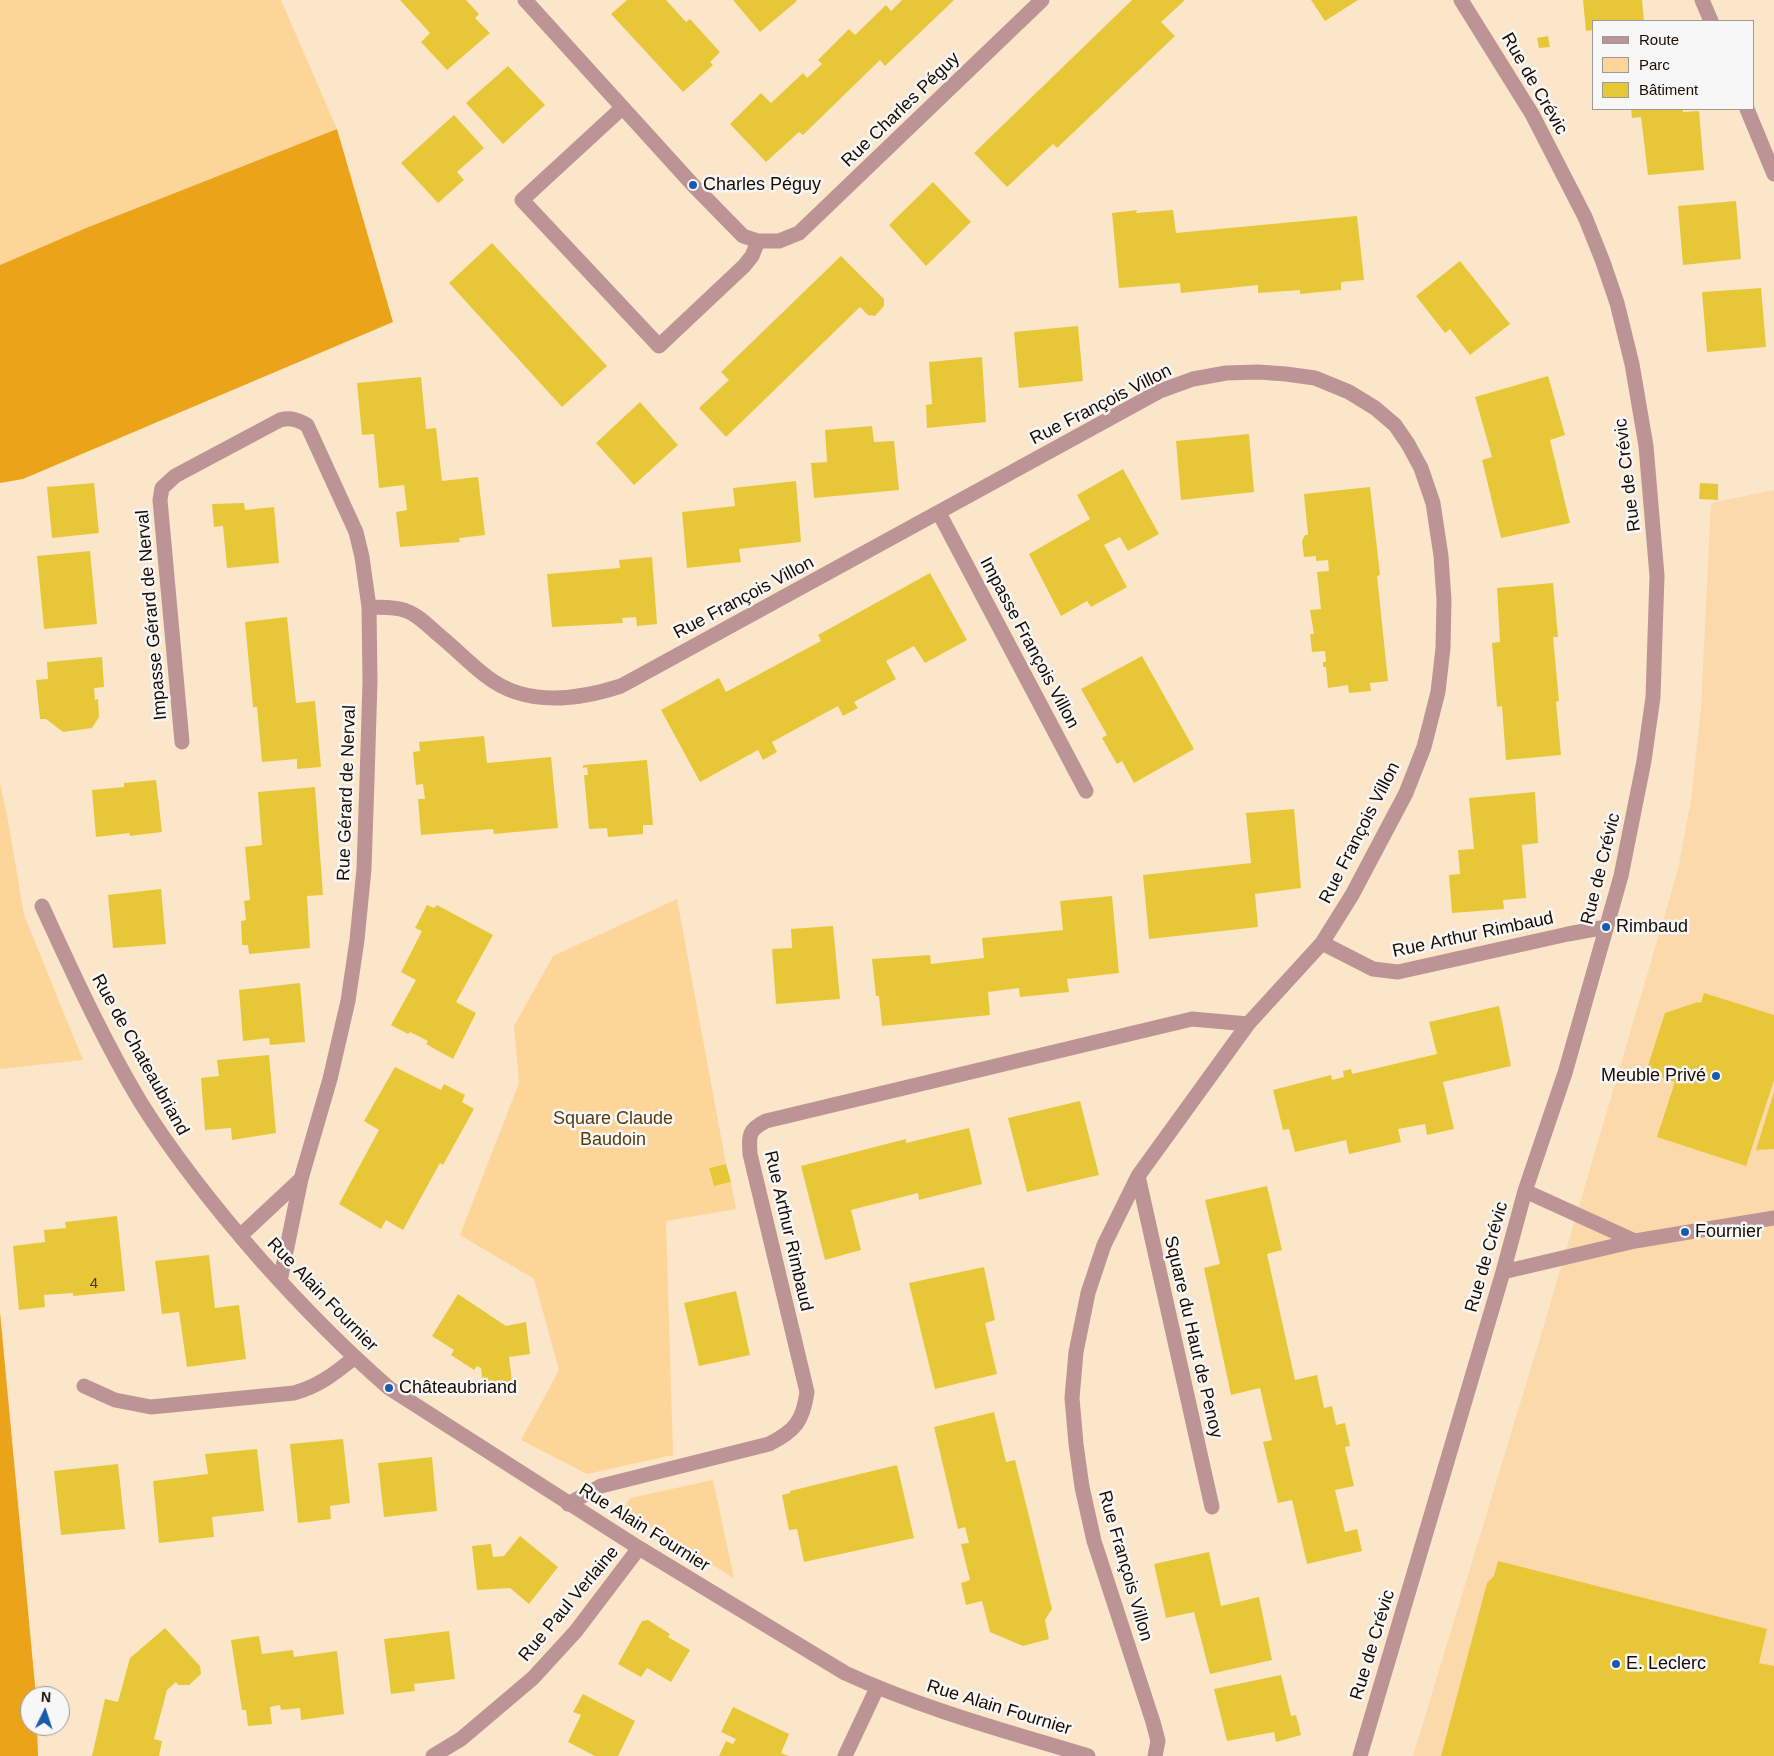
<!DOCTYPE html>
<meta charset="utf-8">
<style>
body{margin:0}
#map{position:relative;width:1774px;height:1756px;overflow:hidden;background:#fbe6ca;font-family:Arial,sans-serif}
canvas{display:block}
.legend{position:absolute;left:1592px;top:20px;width:162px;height:90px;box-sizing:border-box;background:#f7f7f7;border:1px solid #9f9994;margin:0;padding:6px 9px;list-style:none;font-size:15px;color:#1a0c00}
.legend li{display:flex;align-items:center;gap:10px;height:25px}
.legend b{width:25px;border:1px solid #9f9994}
.north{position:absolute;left:20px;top:1686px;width:50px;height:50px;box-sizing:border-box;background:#f7f7f7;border:1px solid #9f9994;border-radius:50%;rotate:4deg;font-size:14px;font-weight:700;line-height:20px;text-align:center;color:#1a0c00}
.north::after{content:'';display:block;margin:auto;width:18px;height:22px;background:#185bab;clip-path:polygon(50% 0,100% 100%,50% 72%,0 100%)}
</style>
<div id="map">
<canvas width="1774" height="1756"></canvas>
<ul class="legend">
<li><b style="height:6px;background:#bc9495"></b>Route</li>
<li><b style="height:14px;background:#fed599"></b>Parc</li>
<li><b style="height:14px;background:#e7c737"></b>Bâtiment</li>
</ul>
<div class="north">N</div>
</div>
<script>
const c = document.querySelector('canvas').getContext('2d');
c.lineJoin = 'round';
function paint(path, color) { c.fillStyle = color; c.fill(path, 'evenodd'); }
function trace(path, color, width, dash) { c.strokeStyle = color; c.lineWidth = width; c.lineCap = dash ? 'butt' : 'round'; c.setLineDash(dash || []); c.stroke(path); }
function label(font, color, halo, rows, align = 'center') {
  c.font = font + ' Arial,sans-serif'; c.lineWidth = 5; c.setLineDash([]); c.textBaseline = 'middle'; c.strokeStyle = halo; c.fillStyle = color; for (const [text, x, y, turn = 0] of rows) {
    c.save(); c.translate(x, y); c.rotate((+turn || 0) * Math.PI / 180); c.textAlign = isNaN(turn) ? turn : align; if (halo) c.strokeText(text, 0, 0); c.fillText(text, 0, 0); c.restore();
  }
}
const built = new Path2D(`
 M1774,490v1266h-361l131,-431 134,-455 13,-70 10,-92 10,-205z`);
const green = new Path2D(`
 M0,0h281l56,129 -251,99 -86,37z
 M0,783l8,37 16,95 59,145 -83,9z
 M677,899l49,265 -17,4 5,18 17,-4 5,27 -70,12 7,234 -86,19 -66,-34 38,-70 -25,-91 -74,-44 59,-152 -5,-57 39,-70z
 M713,1480l21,98 -112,-68 8,-12z`);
const forest = new Path2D(`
 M337,129l56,193 -370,157 -23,4v-218l86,-37z
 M0,1312l36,384h-6v30h7l1,30h-38z`);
const building = new Path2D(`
 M400,0h66l13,14 -4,4 15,15 -43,37 -26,-28 9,-9z
 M627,0h39l20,22 4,-3 30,33 -10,10 3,3 -30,27 -72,-78z
 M733,0h63l1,1 -37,31z
 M902,0h52l-69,66 -5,-6 -77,75 -4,-3 -33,30 -36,-38 31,-31 10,10 32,-30 4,5 15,-14 -4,-4 31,-31 6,6 31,-30 5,6z
 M1132,0h53l-24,22 14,14 -118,112 -4,-4 -46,43 -33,-34z
 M1311,0h47l-33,21z
 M1583,0h59l2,21h-51v9l-7,1z
 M1548,36l2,11 -11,1 -2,-10z
 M508,66l37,39 -42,39 -37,-41z
 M1631,109h52v3l16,-1 5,59 -56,5 -7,-58 -9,1z
 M454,115l30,33 -27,24 7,8 -26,23 -37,-40z
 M933,182l38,40 -45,44 -37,-41z
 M1736,201l5,58 -58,6 -5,-59z
 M1137,210l-1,3 37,-3 3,23 181,-17 7,64 -23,2v8l-41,4v-4l-42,3v-8l-77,8 -1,-10 -61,5 -7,-75z
 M492,243l115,123 -45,41 -113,-124z
 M841,256l43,43v7l-9,10 -7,-1 -8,-8 -134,130 -27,-29 30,-28 -8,-8z
 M1460,261l50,63 -40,31 -20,-26 -5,4 -29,-37z
 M1761,288l5,59 -59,5 -5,-60z
 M1078,326l5,55 -64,7 -5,-56z
 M982,357l4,65 -59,6 -1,-23 6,-1 -3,-42z
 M1548,376l17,59 -15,5 20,83 -69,15 -19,-78 10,-3 -17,-60z
 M421,377l5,52 10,-1 6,53 36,-4 7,58 -26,3 1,4 -60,5 -4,-35 11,-2 -3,-25 -25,3 -5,-54 -12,1 -5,-52z
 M640,402l38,43 -44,40 -38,-42z
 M872,426l2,16 20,-1 5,49 -85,8 -3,-35 16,-1 -2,-32z
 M1249,434l5,58 -73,8 -5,-59z
 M1123,469l36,65 -31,17 -8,-14 -16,8 23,42 -36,20 -4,-6 -26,15 -32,-62 61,-35 -13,-24z
 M796,481l5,61 -62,7 2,13 -54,6 -5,-56 53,-6 -2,-18z
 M94,483l5,50 -47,5 -5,-51z
 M1700,483l18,1v16l-19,-1z
 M1370,487l10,88 -3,1 11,105 -18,2 1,8 -22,2 -1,-8 -20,3 -2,-21h-3v-5h3l-1,-11 -13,1 -2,-18h4l-4,-24 11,-1 -4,-37 12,-1 -1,-11 -12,1v-5l-12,1 -2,-16 3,-6h3l-4,-41z
 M244,503l1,7 29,-3 5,56 -52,5 -4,-42 -9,1 -2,-23z
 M90,551l7,73 -53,5 -7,-73z
 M652,557l5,67 -20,2 -1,-9 -14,1 1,5 -71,4 -5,-53 73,-6 -1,-8z
 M930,573l37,67 -42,23 -11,-17 -28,15 10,18 -42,23 4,6 -15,8 -5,-10 -66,36 5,10 -14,8 -5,-10 -58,32 -39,-72 58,-32 7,14 95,-51 -3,-6z
 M1553,583l5,54h-5l6,64 -3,1 5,53 -55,5 -4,-54 -5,1 -5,-64 8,-1 -3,-54z
 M287,617l9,86 19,-2 6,66 -24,2v-10l-35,3 -5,-55h-4l-8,-85z
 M1142,656l52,93 -60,34 -12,-22 -5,3 -15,-26 5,-3 -26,-46z
 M102,657l2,30 -10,1 1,12 3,-1 1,18 -7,11 -29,4 -17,-13h-6l-4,-39 12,-1 -1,-17z
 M484,736l3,27 64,-6 7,71 -64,6 -1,-5 -72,6 -3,-36h7l-2,-15 -7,1 -3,-33 7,-1 -1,-9z
 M647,760l6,65h-10v9l-35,3 -1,-9 -18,1 -5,-54h4l-1,-8 -4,1v-3z
 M156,780l6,52 -32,4 -1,-3 -33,4 -4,-47 32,-3v-4z
 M315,787l8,108 -16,1 3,52 -61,6 -1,-9h-6l-1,-24 5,-1 -2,-19 6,-1 -5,-53 17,-2 -4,-53z
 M1535,792l3,51 -16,2 4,53 -23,2 1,9 -52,4 -3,-38 11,-1 -2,-24 16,-1 -5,-51z
 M1294,809l7,79 -46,6 3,33 -109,12 -6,-64 108,-12 -5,-50z
 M161,889l5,55 -53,4 -5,-53z
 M1112,896l7,77 -52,6 2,13 -49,5 -1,-9 -31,4 2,23 -108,11 -3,-30h-3l-4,-37 58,-4 1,9 53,-6 -2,-20 81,-8 -3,-29z
 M427,905l7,3 3,-3 56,30 -37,67 20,11 -23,46 -27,-15 2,-3 -18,-9 -2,2 -17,-9 25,-45 -15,-8 21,-41 -7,-3z
 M833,926l7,73 -64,5 -4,-55 20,-1 -1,-19z
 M300,983l5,59 -35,3 -1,-7 -26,3 -4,-51z
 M1704,993l70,22v65l-28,86 -89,-29 18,-55 -29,-10 19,-59 33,-11 3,1z
 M1499,1006l12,60 -68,16 11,47 -27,6 -2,-11 -27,5 3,13 -52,12 -3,-14 -51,12 -6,-23 -6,1 -10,-40 58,-15 1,5 12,-3 -1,-6 8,-2 1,5 85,-20 -8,-32z
 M269,1055l7,78 -44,7 -1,-12 -26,2 -4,-52 18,-2 -2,-16z
 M395,1067l46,23 3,-6 21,11 -3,7 12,7 -31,56 -3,-2 -37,67 -17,-10 -5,9 -42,-25 40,-74 -15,-9z
 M1774,1092v57l-18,1z
 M1080,1101l19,74 -72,17 -19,-74z
 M969,1128l13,56 -63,16 -1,-7 -67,17 10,40 -36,10 -24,-94 105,-27v4z
 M726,1164l5,18 -17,4 -5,-18z
 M1267,1186l15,64 -15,4 28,126 22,-5 7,33 8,-2 4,19 9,-2 5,23 -5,1 9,39 -19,4 10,42 12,-3 5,22 -55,13 -15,-64 -14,3 -15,-61 9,-2 -12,-52 -29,7 -27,-127 16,-4 -15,-64z
 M117,1216l8,75 -52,5v-3l-29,2 1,12 -26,3 -6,-64 32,-4 -1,-12 22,-2 -1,-6z
 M209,1255l6,53 24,-3 7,54 -59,8 -8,-55 -17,2 -7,-53z
 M984,1267l11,53 -10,3 12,51 -62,15 -26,-106z
 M736,1291l14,64 -51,11 -15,-63z
 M458,1294l48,32 20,-4 4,32 -21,3 3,25 -29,3 -2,-17 -4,-2 -3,4 -23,-15 3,-5 -22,-14z
 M994,1412l12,50 9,-2 37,149 -7,11 4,19 -26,7 -33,-14 -8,-31 -16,4 -5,-22 9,-3 -9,-36 8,-1 -4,-16 -7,2 -24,-102z
 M343,1439l7,64 -20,3 1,13 -33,4 -8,-79z
 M257,1449l7,62 -52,6 2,20 -55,6 -6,-62 55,-7 -3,-20z
 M432,1457l5,54 -53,6 -6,-54z
 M118,1464l7,65 -64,6 -7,-64z
 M897,1465l17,73 -110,24 -7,-33 -8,1 -7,-35 8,-2v-2z
 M520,1536l38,31 -29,37 -19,-16 -33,2 -5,-44 19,-2 2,13 11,-1z
 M1209,1552l12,54 38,-9 13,63 -62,14 -16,-62 -28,6 -12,-54z
 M1498,1561l269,68 -8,34 15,3v90h-333l46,-173 7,-7z
 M648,1620l22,14 -2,3 22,13 -19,32 -24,-14 -6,9 -23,-13 24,-43z
 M165,1628l35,38 1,8 -12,11h-11l-2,-3 -9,8 -13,49 8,2 -3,15h-67l13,-57 13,3 12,-44z
 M449,1631l6,48 -41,5 1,7 -24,3 -7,-55z
 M259,1636l3,18 31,-4 1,7 43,-6 7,63 -43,6 -1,-12 -19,2 -1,-5 -10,2 2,17 -24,2 -2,-16h-4l-11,-70z
 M1281,1675l10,41 5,-1 5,20 -25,7 -2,-10 -47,9 -13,-52z
 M583,1694l52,27 -17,35h-23l-27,-14 13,-27 -8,-3z
 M733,1707l56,27 -8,19 8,3h-70l7,-15 7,3 3,-5 -15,-7z`);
const minor = new Path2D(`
 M525,0l168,185 50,51 15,5h21l20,-8 243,-233
 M1702,0l9,21
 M622,108l-100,92 137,146 85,-80 8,-10 6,-15
 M1747,109l27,65
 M939,513l147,278
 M369,607c10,0 21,0 31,2 16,3 28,17 40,27 16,13 30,28 46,40 39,31 92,24 135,10l539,-295 33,-12 33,-6 32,-1 28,2 29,4 34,14 26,16 20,17 13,19 13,24 12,35 8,53 3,44 -1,48 -5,44 -14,55 -18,46 -54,102 -30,48 -74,81 -110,152 -34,69 -16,48 -12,59 -4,46 4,46 6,43 12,54 59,181 5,19 -3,15
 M182,742l-22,-242 2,-12 13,-12 105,-56c11,-3 18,0 27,5l49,107 6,25 7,50 1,74 -3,99 -3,89 -7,71 -9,61 -18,78 -29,100 -21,102
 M42,906c31,67 61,134 99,197 35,56 76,107 119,156 41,46 83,89 129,129l250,160 206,125c78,36 161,58 243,83
 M1322,943l51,26 25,3 170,-38 38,-7
 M1138,1176l74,331
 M1525,1191l110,50
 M240,1236l61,-57
 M1503,1272l132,-31 139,-23
 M84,1386l31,14 36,7 143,-14c25,-7 40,-19 60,-35
 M568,1504l33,-18 168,-42c26,-13 34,-23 38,-52l-57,-238c-1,-19 -2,-24 16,-33l426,-102 56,5
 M433,1756l28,-17 72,-61 43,-47 63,-83
 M845,1756l32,-68
 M1360,1756l143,-484 22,-81 40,-118 56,-197 23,-115 9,-64 4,-121 -11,-130 -14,-82 -15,-61 -14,-41 -18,-45 -53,-103 -71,-114`);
const markers = [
 [693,185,5,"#185bab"],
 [1606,927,5,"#185bab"],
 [1716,1076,5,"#185bab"],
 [1685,1232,5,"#185bab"],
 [389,1388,5,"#185bab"],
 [1616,1664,5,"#185bab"]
];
const numberNames = [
 ["4",94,1284]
];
const streetNames = [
 ["Rue de Crévic",1534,84,60],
 ["Rue Charles Péguy",901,110,-44],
 ["Rue François Villon",1101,405,-27],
 ["Rue de Crévic",1628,475,-97],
 ["Rue François Villon",744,598,-28],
 ["Impasse Gérard de Nerval",152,615,-95],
 ["Impasse François Villon",1029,643,62],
 ["Rue Gérard de Nerval",347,793,-88],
 ["Rue François Villon",1360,833,-63],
 ["Rue de Crévic",1601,869,-76],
 ["Rue Arthur Rimbaud",1473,935,-12],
 ["Rue de Chateaubriand",140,1055,61],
 ["Rue Arthur Rimbaud",788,1231,77],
 ["Rue de Crévic",1487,1257,-74],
 ["Rue Alain Fournier",322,1295,46],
 ["Square du Haut de Penoy",1193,1337,77],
 ["Rue Alain Fournier",644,1528,32],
 ["Rue François Villon",1125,1566,74],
 ["Rue Paul Verlaine",569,1604,-50],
 ["Rue de Crévic",1373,1645,-73],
 ["Rue Alain Fournier",999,1708,17]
];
const poiNames = [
 ["Charles Péguy",703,185],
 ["Rimbaud",1616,927],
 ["Meuble Privé",1706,1076,"right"],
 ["Fournier",1695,1232],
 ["Châteaubriand",399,1388],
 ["E. Leclerc",1626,1664]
];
const parkNames = [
 ["Square Claude",613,1119],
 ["Baudoin",613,1140]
];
paint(built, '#fbd9aa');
paint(green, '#fed599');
paint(forest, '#eba319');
paint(building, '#e7c737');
trace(minor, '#bc9495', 15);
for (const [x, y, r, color] of markers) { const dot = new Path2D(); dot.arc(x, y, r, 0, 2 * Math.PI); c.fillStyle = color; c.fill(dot); trace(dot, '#f7f7f7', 2); }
label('15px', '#4d3b0e', null, numberNames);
label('18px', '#1a0c00', '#f7f7f7', streetNames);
label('18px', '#1a0c00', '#f7f7f7', poiNames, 'left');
label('18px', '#593c09', '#f7f7f7', parkNames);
</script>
